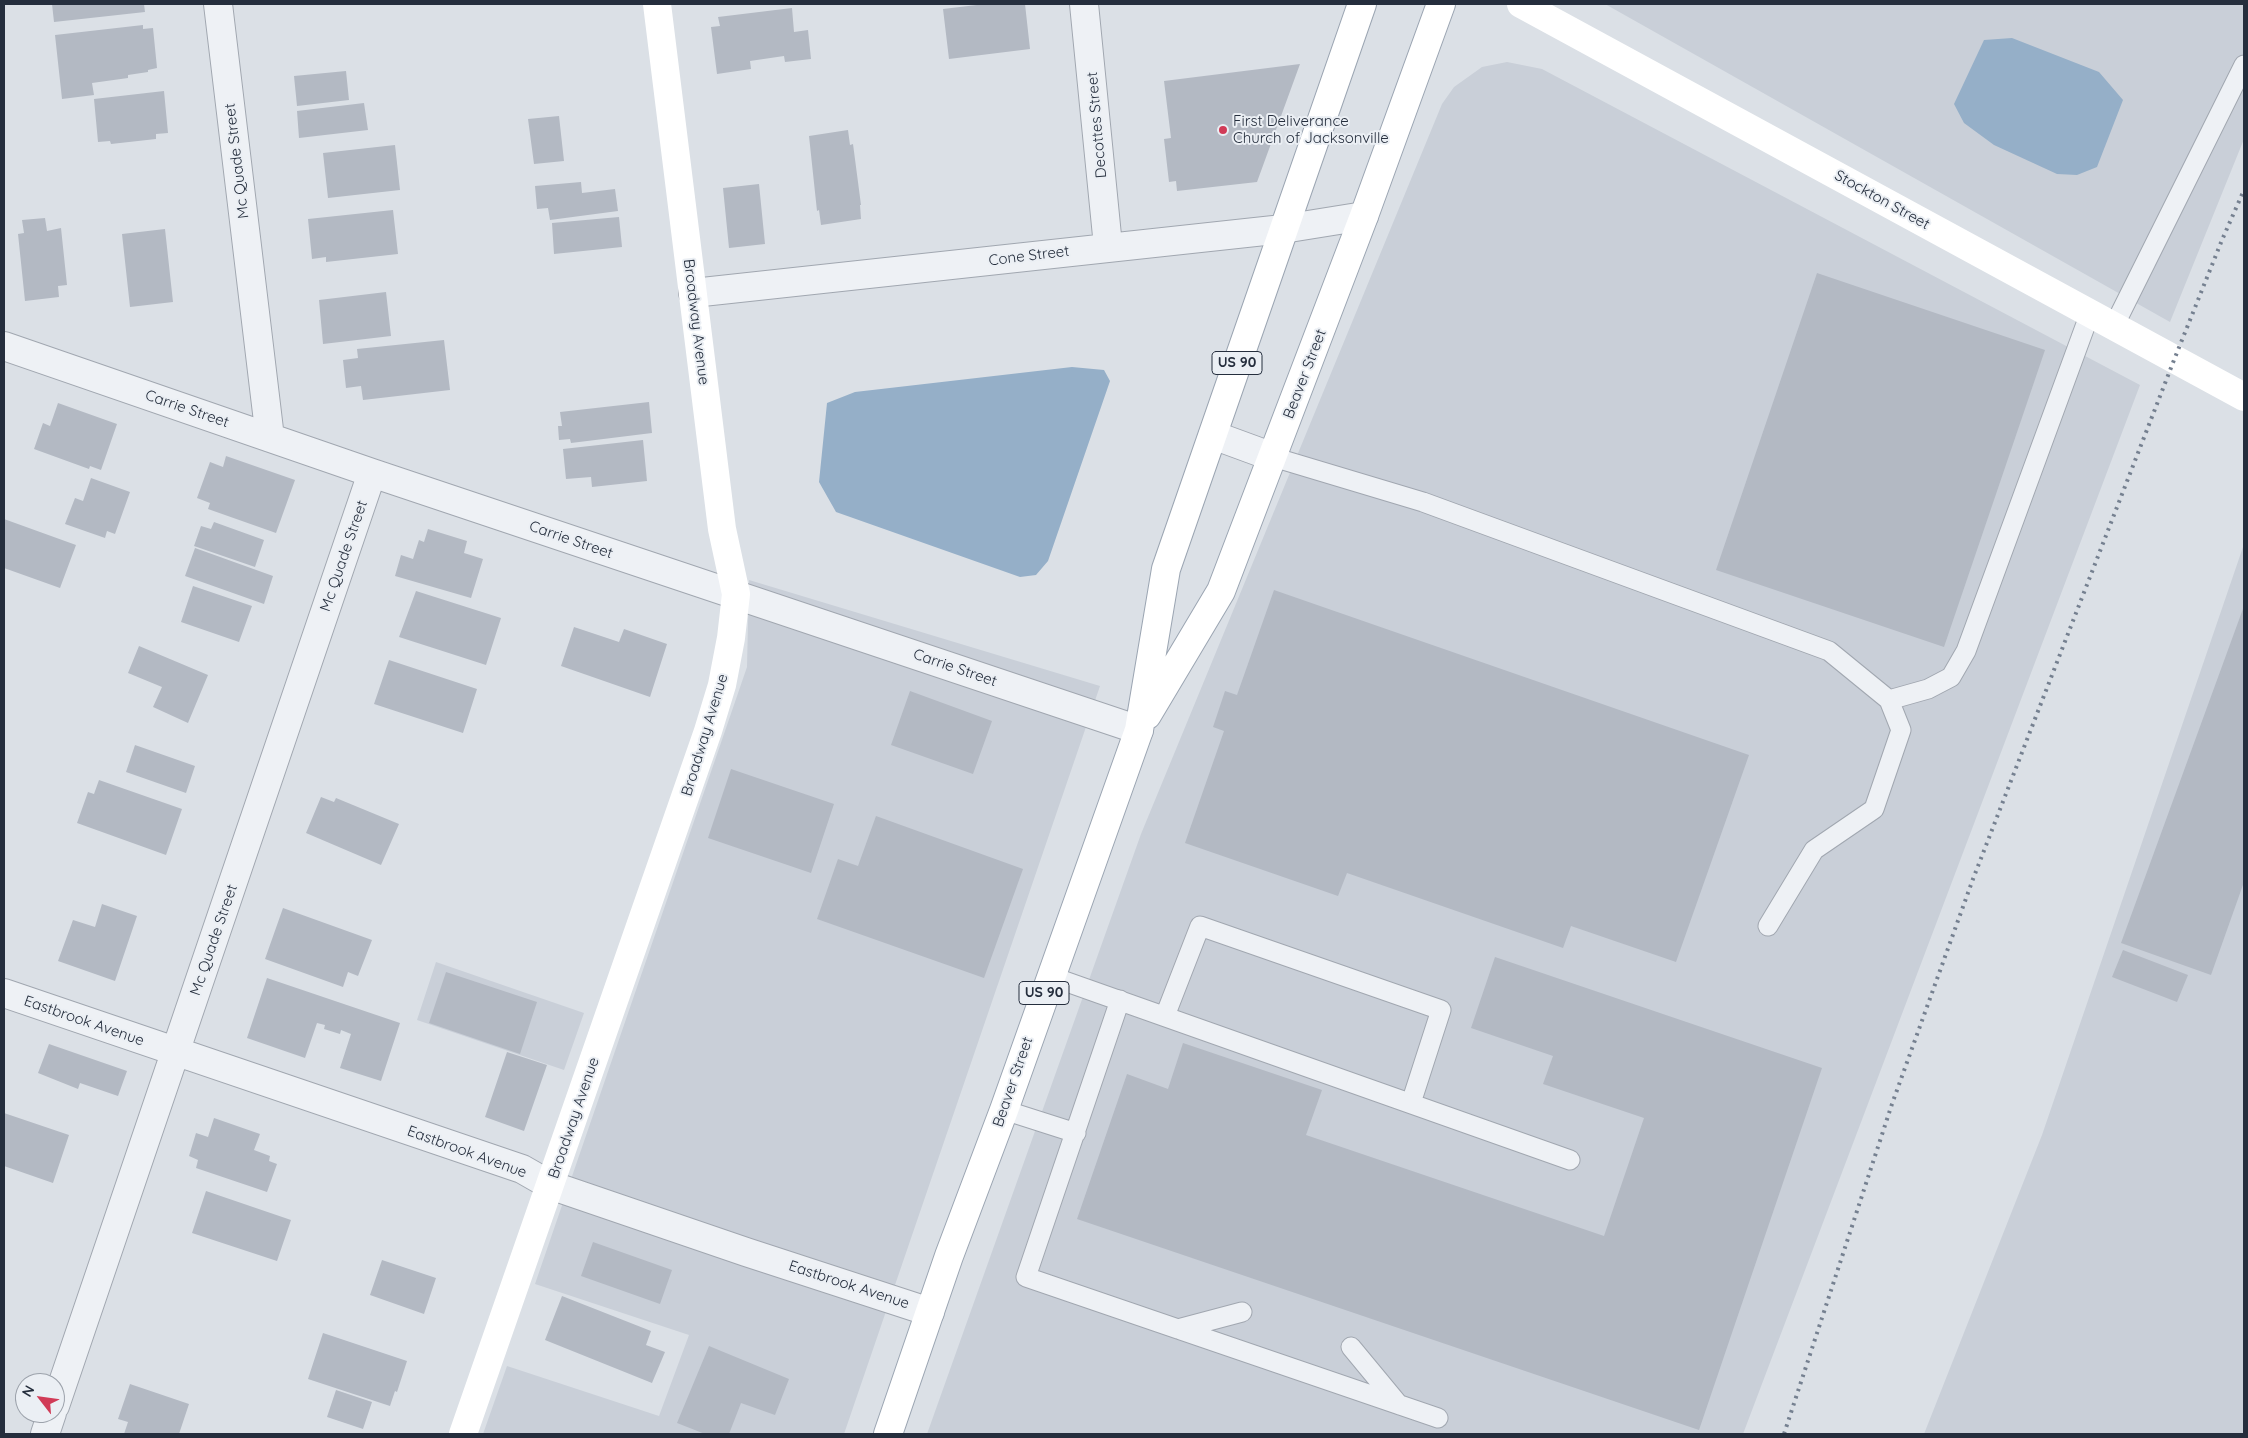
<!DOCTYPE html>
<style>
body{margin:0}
#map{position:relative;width:2248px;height:1438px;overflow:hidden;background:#dbe0e6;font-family:Quicksand,sans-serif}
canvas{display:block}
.frame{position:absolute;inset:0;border:5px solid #252e3d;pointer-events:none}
.north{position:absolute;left:15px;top:1373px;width:50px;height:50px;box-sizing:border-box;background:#ebeff4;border:1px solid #9ca2ab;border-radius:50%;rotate:300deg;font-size:14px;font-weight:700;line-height:20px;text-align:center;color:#252e3d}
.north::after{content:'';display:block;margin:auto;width:18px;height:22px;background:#d13b57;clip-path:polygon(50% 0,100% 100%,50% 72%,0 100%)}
</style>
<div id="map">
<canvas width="2248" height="1438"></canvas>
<div class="frame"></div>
<div class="north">N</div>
</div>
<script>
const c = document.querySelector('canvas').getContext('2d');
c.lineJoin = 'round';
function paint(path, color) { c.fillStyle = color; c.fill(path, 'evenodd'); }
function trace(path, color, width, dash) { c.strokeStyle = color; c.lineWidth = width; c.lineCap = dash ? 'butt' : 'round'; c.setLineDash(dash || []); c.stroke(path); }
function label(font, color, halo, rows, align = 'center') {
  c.font = font + ' Quicksand,sans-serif'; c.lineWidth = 4; c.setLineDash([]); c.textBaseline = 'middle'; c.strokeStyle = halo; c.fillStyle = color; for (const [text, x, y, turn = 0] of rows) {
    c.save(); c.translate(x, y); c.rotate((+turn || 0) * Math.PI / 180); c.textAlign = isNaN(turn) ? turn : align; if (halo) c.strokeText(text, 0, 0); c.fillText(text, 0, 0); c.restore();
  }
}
const built = new Path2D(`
 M1605,4h639v135l-74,183z
 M1507,62l35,7 598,316 -397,1049h-816l214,-600 301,-730 12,-17 28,-20z
 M2244,544v890h-320l118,-299z
 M749,580l351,106 -256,748h-361l24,-68 152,50 30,-81 -154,-51 212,-617z
 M436,962l148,51 -20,57 -147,-50z`);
const water = new Path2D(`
 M2012,38l87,34 24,28 -26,67 -20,8 -20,-1 -63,-29 -30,-22 -10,-19 30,-64z
 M1072,367l32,3 6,11 -62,180 -12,14 -16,2 -184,-65 -17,-30 8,-79 28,-11z`);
const building = new Path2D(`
 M52,4h92l1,8 -91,10z
 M985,4h40l5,45 -81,10 -6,-50z
 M792,8l2,24 14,-2 3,29 -26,3 -1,-6 -34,5 1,8 -34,5 -6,-47 9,-1 -2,-9z
 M143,25v4l10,-1 4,40 -9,2v2l-20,3v3l-36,5 2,12 -32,4 -7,-64z
 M1300,64l-43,118 -80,9 -1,-10 -7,1 -5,-43 7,-1 -7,-57z
 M346,71l3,29 -52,6 -3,-30z
 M164,91l4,42 -12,1v5l-45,5 -1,-3 -12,1 -4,-43z
 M364,103l4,27 -69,8 -2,-27z
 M559,116l5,45 -30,3 -6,-45z
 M848,130l2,15 3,-1 8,61h-1l1,14 -40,6 -2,-15 -2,1 -8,-75z
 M395,145l5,45 -72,8 -5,-45z
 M581,182l1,11 33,-4 3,22 -68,9 -2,-12 -11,1 -2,-23z
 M759,184l6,60 -36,4 -6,-60z
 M393,210l5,44 -72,8v-5l-14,2 -4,-40z
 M619,217l3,30 -68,7 -2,-31z
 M45,218l2,13 14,-3 6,57 -9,1 1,11 -34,4 -7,-67 6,-1 -2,-13z
 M165,229l8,73 -43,5 -8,-73z
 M1817,273l228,77 -101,297 -228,-77z
 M386,292l5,44 -68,8 -4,-44z
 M444,340l6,50 -87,10 -2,-14 -15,2 -3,-28 15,-2 -1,-9z
 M649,402l3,31 -81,10 -1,-4 -11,1 -1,-14h4l-2,-14z
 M58,403l59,21 -16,46 -11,-4 -1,3 -55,-20 9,-26 7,3z
 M643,440l4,41 -55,6 -1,-10 -25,2 -3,-30z
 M226,456l69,24 -19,53 -68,-24 2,-6 -13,-5 13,-36 13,5z
 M91,478l39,14 -15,42 -8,-3 -2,7 -40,-14 10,-26 8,3z
 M4,519l72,26 -16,43 -56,-20z
 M214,522l50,18 -9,27 -61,-21 7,-20 10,3z
 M428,529l39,12 -3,12 19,6 -12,39 -76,-22 6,-21 12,4 6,-19 5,2z
 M195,548l78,28 -9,28 -79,-28z
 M193,586l59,20 -13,36 -58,-20z
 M1274,590l475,165 -73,207 -105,-36 -8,22 -216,-75 -9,23 -153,-53 39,-112 -11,-4 12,-36 12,4z
 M416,591l85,27 -15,47 -87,-28z
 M2244,606v276l-33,93 -90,-32z
 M574,627l45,15 5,-13 43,15 -17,53 -89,-31z
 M139,646l69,29 -20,48 -35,-16 9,-20 -34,-14z
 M389,660l88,29 -14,44 -89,-29z
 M910,691l82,30 -19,53 -82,-29z
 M135,745l60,21 -9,27 -60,-21z
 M731,769l103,35 -23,69 -103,-35z
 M99,780l83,29 -16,46 -89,-32 11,-31 6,2z
 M321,797l13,5 2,-4 63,26 -18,41 -75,-32z
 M876,816l147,53 -39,109 -167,-59 21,-60 20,7z
 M102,904l35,12 -22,65 -57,-20 15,-41 22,7z
 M283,908l89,32 -14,36 -10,-4 -5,15 -78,-28z
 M2123,950l65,25 -11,27 -65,-25z
 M1495,957l327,111 -123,362 -622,-211 50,-145 41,15 15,-46 139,47 -16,45 298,101 40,-118 -101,-34 10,-28 -82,-28z
 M446,972l91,30 -17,52 -91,-31z
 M267,978l133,45 -19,58 -41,-13 11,-34 -10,-4 -1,4 -16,-5 1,-4 -8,-2 -12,35 -58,-20z
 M49,1044l78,27 -9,25 -38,-13 -2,6 -40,-16z
 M507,1052l40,13 -23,66 -39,-14z
 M4,1113l65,22 -16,48 -49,-17z
 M214,1118l46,16 -6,16 16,6 -1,5 8,3 -10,28 -71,-24 2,-8 -9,-4 7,-23 12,4z
 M206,1191l85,29 -14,41 -85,-28z
 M593,1242l79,28 -12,34 -79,-28z
 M382,1260l54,18 -12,36 -54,-19z
 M562,1296l89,35 -5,14 19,7 -13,31 -107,-43z
 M323,1333l84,28 -10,31 -2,-1 -5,15 -82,-27z
 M709,1346l80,33 -14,36 -34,-12 -12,31h-24l-28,-11z
 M130,1384l59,20 -10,30h-55l4,-12 -10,-3z
 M336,1390l36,12 -9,27 -36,-12z`);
const lane = new Path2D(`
 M2114,326l130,-261
 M1273,457l150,45 406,149 60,49 12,30 -27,79 -60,41 -46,76
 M1889,700l39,-11 23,-12 15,-26 124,-338
 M1050,976l520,184
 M1120,1000l-94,277 412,141
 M1165,1016l35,-90 241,84 -30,93
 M1004,1110l72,23
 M1178,1329l64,-17
 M1351,1347l48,58`);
const street = new Path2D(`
 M218,4l52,434
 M1084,4l24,242
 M693,293l590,-64 81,-13
 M4,346l368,127 767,257
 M1213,435l60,22
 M4,993l518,176 28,16 196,67 184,60
 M55,1406l317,-933
 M45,1434l7,-21`);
const secondary = new Path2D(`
 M1521,4l723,393
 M463,1434l245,-703 14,-46 9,-47 5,-44 -14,-65 -65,-525`);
const primary = new Path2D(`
 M1147,715l74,-124 143,-375 77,-212
 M888,1434l61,-178 55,-146 135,-380 27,-161 196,-565`);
const rail = new Path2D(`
 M1784,1434l108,-330 81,-225 201,-519 48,-120 22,-50`);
const markers = [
 [1223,130,5,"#d13b57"]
];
const shields = [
 [1237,363,50],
 [1044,993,50]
];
const shieldNames = [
 ["US 90",1237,363],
 ["US 90",1044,993]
];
const poiNames = [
 ["First Deliverance",1233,121],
 ["Church of Jacksonville",1233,138]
];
const streetNames = [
 ["Decottes Street",1097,125,-95],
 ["Mc Quade Street",237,161,-97],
 ["Stockton Street",1882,200,29],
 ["Cone Street",1029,256,-7],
 ["Broadway Avenue",696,322,83],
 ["Beaver Street",1305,374,-69],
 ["Carrie Street",187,409,19],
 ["Carrie Street",571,540,19],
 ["Mc Quade Street",344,556,-71],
 ["Carrie Street",955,668,19],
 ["Broadway Avenue",705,735,-73],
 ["Mc Quade Street",214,940,-71],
 ["Eastbrook Avenue",84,1021,19],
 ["Beaver Street",1013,1082,-71],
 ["Broadway Avenue",574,1118,-71],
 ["Eastbrook Avenue",467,1152,20],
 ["Eastbrook Avenue",849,1285,18]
];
paint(built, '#c9cfd8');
paint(water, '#95afc8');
paint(building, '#b3b9c3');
trace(lane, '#a1a7b0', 21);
trace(street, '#a1a7b0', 30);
trace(primary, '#9ba5b2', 30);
trace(lane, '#eef1f5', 19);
trace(street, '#eef1f5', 28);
trace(secondary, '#fff', 28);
trace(primary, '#fff', 28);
trace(rail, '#758090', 4, [2.5, 5]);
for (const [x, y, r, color] of markers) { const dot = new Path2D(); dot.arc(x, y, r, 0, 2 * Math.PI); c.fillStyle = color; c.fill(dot); trace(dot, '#ebeff4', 2); }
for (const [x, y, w] of shields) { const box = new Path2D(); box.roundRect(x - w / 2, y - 11.5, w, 23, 4); c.fillStyle = '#ebeff4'; c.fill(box); trace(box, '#252e3d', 1); }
label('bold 14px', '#252e3d', null, shieldNames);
label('15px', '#252e3d', '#ebeff4', poiNames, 'left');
label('15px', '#252e3d', '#ebeff4', streetNames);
</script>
